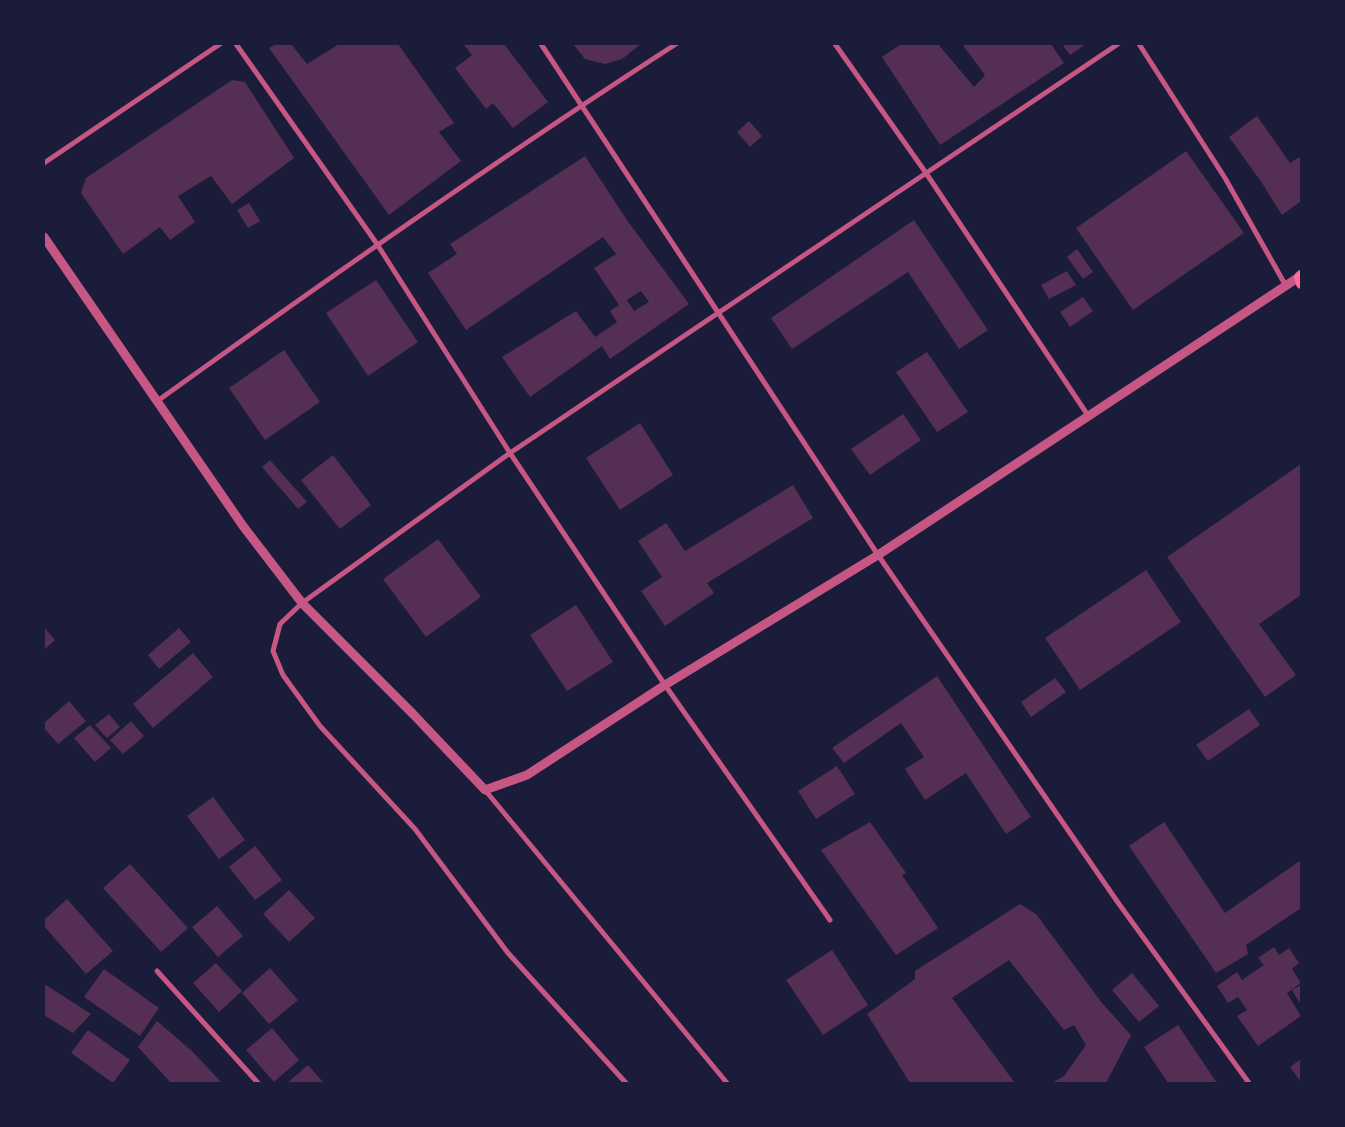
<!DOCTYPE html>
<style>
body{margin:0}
#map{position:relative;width:1345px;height:1127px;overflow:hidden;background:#1b1b3a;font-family:"Public Sans",sans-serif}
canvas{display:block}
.frame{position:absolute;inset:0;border:45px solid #1b1b3a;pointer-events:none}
</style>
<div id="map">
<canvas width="1345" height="1127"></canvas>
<div class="frame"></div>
</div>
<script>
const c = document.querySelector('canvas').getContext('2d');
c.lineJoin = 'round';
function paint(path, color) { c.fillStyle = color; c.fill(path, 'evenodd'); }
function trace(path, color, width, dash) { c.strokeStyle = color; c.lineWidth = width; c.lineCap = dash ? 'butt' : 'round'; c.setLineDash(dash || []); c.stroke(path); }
const building = new Path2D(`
 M276,44h15l16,20 32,-20h59l56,79 -15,9 22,29 -72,54 -120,-167z
 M463,44h41l44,58 -35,26 -20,-25 -7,6 -31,-41 17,-13z
 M573,44h68l-19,15 -17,5 -20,-5z
 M901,44h37l36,43 11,-12 -23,-31h89l13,19 -124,82 -58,-88z
 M1062,44h24l-16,11z
 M232,80l13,2 49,76 -62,46 -21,-28 -33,20 17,26 -25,18 -10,-13 -37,27 -42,-61 5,-15z
 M1257,116l33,47 11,-7v45l-19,14 -20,-32 -33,-46z
 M749,121l13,15 -12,11 -13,-15z
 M1186,151l58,82 -111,77 -57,-82z
 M585,156l42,64 62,84 -79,55 -8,-13 -72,51 -28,-40 74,-46 19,26 22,-15 -7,-11 9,-6 -25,-37 22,-14 -13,-17 -137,93 -38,-57 29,-19 -7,-10zM641,291l8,11 -15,9 -7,-11z
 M249,203l11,18 -12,7 -11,-18z
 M914,220l74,110 -29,19 -51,-77 -116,77 -21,-31z
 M1077,249l16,23 -10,7 -16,-22z
 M1067,271l9,14 -27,14 -8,-14z
 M376,280l42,62 -50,34 -42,-63z
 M1083,297l10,14 -23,16 -10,-15z
 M284,350l36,52 -55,38 -36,-52z
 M927,352l41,60 -31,20 -41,-60z
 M903,414l18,26 -51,35 -19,-26z
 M640,423l33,52 -53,35 -34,-52z
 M333,455l38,50 -31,24 -39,-49z
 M270,460l37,42 -9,7 -36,-42z
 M1301,464v131l-42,29 37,51 -31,22 -98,-140z
 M793,485l20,33 -106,65 7,10 -49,33 -24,-35 21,-14 -24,-36 28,-18 19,28z
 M438,539l43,58 -55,40 -43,-58z
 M1146,570l35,52 -101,68 -35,-52z
 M576,605l37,57 -46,29 -37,-56z
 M44,627l11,13 -11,10z
 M179,628l12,14 -32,27 -11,-14z
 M193,653l20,24 -60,51 -20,-24z
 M937,676l94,141 -25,17 -40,-61 -41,27 -20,-31 19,-12 -23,-34 -57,40 -12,-15z
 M1055,678l11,14 -35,25 -10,-15z
 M69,701l17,20 -28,23 -14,-16v-5z
 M1249,709l11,16 -52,36 -12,-16z
 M109,714l11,13 -13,11 -12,-13z
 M131,721l13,15 -21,18 -13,-14z
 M90,725l21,23 -16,14 -21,-24z
 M837,766l18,28 -39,25 -18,-28z
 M213,797l32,43 -26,19 -32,-43z
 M870,822l36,51 -4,2 36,53 -42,27 -75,-105z
 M1164,822l61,91 76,-53v48l-55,37 2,9 -32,19 -87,-127z
 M255,846l27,34 -27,20 -26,-33z
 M130,864l58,64 -27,24 -58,-64z
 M289,890l26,28 -26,24 -26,-28z
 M67,899l46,52 -27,23 -42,-48v-6z
 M1020,904l16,10 66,89 29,32 -25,48h-54l12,-7 22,-31 -12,-20 -10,5 -55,-70 -57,38 63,85h-105l-43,-69 48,-35v-8z
 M217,906l26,30 -25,21 -26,-30z
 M1274,947l5,8 10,-7 10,15 -7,6 9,14 -14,10 14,23 -43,30 -21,-30 10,-6 -9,-13 -10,6 -11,-17 20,-14 5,8 22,-15 -6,-7z
 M832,950l36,55 -45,30 -37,-55z
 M216,963l26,28 -23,21 -26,-29z
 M270,968l28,32 -29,24 -27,-31z
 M104,969l55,39 -19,28 -56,-39z
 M1132,973l27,33 -20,16 -27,-32z
 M46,985l45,29 -18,19 -29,-18v-27z
 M1301,985v20l-9,-15z
 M157,1021l35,30 30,32h-51l-33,-36z
 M1178,1025l39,58h-49l-24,-36z
 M272,1028l27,32 -25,22 -28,-32z
 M88,1030l42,30 -17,23 -42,-30z
 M1301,1059v23l-11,-15z
 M308,1065l16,18h-37z`);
const minor = new Path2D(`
 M236,44l141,200 133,209 155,232 165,235
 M541,44l337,511 241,349 130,179
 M835,44l91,129 163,244
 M1139,44l86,134 61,108
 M44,163l176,-119
 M156,402c171,-123 343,-244 520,-358
 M485,790l242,293
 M157,971l101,112
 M626,1083l-118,-130 -93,-124 -95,-103 -37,-51 -10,-24 7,-27 22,-21 208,-150 608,-409`);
const tertiary = new Path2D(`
 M44,237l199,289 59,77 111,111 72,76 42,-15 138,-90 213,-130 421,-278`);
const secondary = new Path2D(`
 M1301,275l-2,2 2,7`);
paint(building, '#542f53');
trace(minor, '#c65784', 5);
trace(tertiary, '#c65784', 9);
trace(secondary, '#ff6b9d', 10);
</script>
